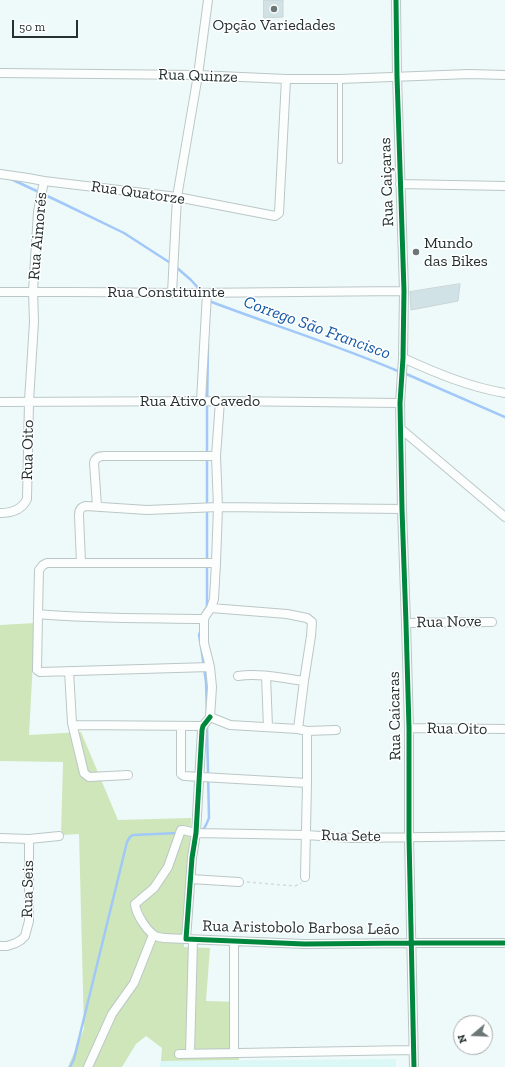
<!DOCTYPE html>
<meta charset="utf-8">
<style>
body{margin:0}
#map{position:relative;width:505px;height:1067px;overflow:hidden;background:#eefaf9;font-family:"Zilla Slab",serif}
canvas{display:block}
.north{position:absolute;left:453px;top:1015px;width:40px;height:40px;box-sizing:border-box;background:#fff;border:1px solid #a7adac;border-radius:50%;rotate:251deg;font-size:11px;font-weight:700;line-height:16px;text-align:center;color:#243130}
.north::after{content:'';display:block;margin:auto;width:14px;height:18px;background:#6b7776;clip-path:polygon(50% 0,100% 100%,50% 72%,0 100%)}
.scale{position:absolute;left:12px;top:20px;width:66px;height:18px;box-sizing:border-box;border:2px solid #243130;border-top:0;padding-left:5px;font-size:12px;line-height:14px;white-space:nowrap;color:#243130;-webkit-text-stroke:3px #fff;paint-order:stroke}
</style>
<div id="map">
<canvas width="505" height="1067"></canvas>
<div class="north">N</div>
<div class="scale">50 m</div>
</div>
<script>
const c = document.querySelector('canvas').getContext('2d');
c.lineJoin = 'round';
function paint(path, color) { c.fillStyle = color; c.fill(path, 'evenodd'); }
function trace(path, color, width, dash) { c.strokeStyle = color; c.lineWidth = width; c.lineCap = dash ? 'butt' : 'round'; c.setLineDash(dash || []); c.stroke(path); }
function label(font, color, halo, rows, align = 'center') {
  c.font = font + ' "Zilla Slab",serif'; c.lineWidth = 3; c.setLineDash([]); c.textBaseline = 'middle'; c.strokeStyle = halo; c.fillStyle = color; for (const [text, x, y, turn = 0] of rows) {
    c.save(); c.translate(x, y); c.rotate((+turn || 0) * Math.PI / 180); c.textAlign = isNaN(turn) ? turn : align; if (halo) c.strokeText(text, 0, 0); c.fillText(text, 0, 0); c.restore();
  }
}
const built = new Path2D(`
 M396,1059v8h-237l2,-6z`);
const green = new Path2D(`
 M35,623l-6,112 52,-3 37,88 73,-2 -7,129 26,1 -4,53 33,1v58l-78,1 1,-13 -16,-12 -10,8 -14,23h-54l16,-38 -5,-195 -18,1 2,-73 -63,-1v-136z`);
const stream = new Path2D(`
 M11,179l49,23 64,31 48,31
 M176,267l15,13 9,10
 M209,301c63,24 128,44 191,71
 M404,373l101,44
 M205,610l2,-3v-194l1,-69
 M200,641l-1,-6 2,-6
 M201,646l5,36 1,31
 M201,831c5,-3 6,-9 8,-13l-2,-92
 M70,1067l4,-8 53,-217 3,-5 3,-2 46,-2`);
const building = new Path2D(`
 M264,0h19v17l-19,1z
 M460,284l-2,17 -47,9 -1,-18z`);
const path = new Path2D(`
 M247,882l48,4 6,-3`);
const lane = new Path2D(`
 M340,161v-82`);
const street = new Path2D(`
 M396,0l1,76 7,215 -1,67 -3,45 2,106 4,114 3,105v109l5,230
 M0,73l198,2 88,4h54l129,-5 36,1
 M0,174l28,4 16,3 133,16 98,19 4,-3 7,-134
 M400,184l105,2
 M0,292c63,-1 125,1 188,1 72,0 144,-2 216,-2
 M172,293l5,-96 21,-122 10,-75
 M403,358c33,15 66,29 102,35
 M201,401l6,-108
 M220,401l-4,55 2,51 -2,56 -2,36 -3,9 -5,7 -2,4v24l6,24 2,20 -2,30 20,8 68,4 9,2 29,-1
 M0,402l220,-1 180,2
 M401,429l104,88
 M97,506l-3,-43c1,-5 5,-7 10,-7h112
 M0,513c12,0 22,-3 27,-14l2,-98 5,-79 -1,-31 5,-79 6,-31
 M81,563l-2,-48c0,-6 2,-8 7,-9l61,4 71,-3 184,2
 M211,608l76,6 20,4 5,4 -1,14 -7,45 -6,48
 M38,614l-1,56 3,2 170,-5
 M204,619c-55,-1 -111,0 -166,-5l1,-44 4,-5 4,-2h169
 M406,623l86,-1
 M69,671l3,52 3,2 128,1
 M238,676c22,-3 44,2 66,5
 M266,676l2,51
 M210,717l-7,9 -1,4 -6,103 -4,25 -6,81 118,5 107,-1h94
 M72,723l12,50 5,4 39,-2
 M181,726v48l3,2 123,7
 M409,728l96,1
 M0,838l29,1 30,-3
 M305,877l2,-94v-52
 M191,879l48,3
 M186,939c-9,-1 -20,0 -28,-2 -10,-3 -22,-23 -23,-33l19,-16 14,-21 13,-37h2l13,3 110,2 46,3 153,-2
 M234,941v112
 M0,946h7l9,-3 5,-3 4,-4 4,-15v-82
 M179,1054l234,-4
 M190,1054l3,-114
 M88,1067l24,-53 22,-31 19,-48`);
const cycleway = new Path2D(`
 M396,0l1,76 7,215 -1,67 -3,45 2,106 4,114 3,105v109l5,230
 M210,717l-7,9 -1,4 -6,103 -4,25 -6,81 118,5 107,-1h94`);
const markers = [
 [274,9,4,"#6b7776"],
 [416,252,4,"#6b7776"]
];
const poiNames = [
 ["Opção Variedades",274,25],
 ["Mundo",424,243,"left"],
 ["das Bikes",424,261,"left"]
];
const streetNames = [
 ["Rua Quinze",198,76,2],
 ["Rua Caiçaras",387,182,-92],
 ["Rua Quatorze",138,193,8],
 ["Rua Aimorés",38,236,-85],
 ["Rua Constituinte",166,292],
 ["Rua Ativo Cavedo",200,401],
 ["Rua Oito",28,450,-89],
 ["Rua Nove",449,622,-1],
 ["Rua Caicaras",395,716,-91],
 ["Rua Oito",457,729,1],
 ["Rua Sete",351,836,1],
 ["Rua Seis",28,889,-89],
 ["Rua Aristobolo Barbosa Leão",301,928,1]
];
const waterNames = [
 ["Corrego São Francisco",317,328,20]
];
paint(built, '#dbf8f7');
paint(green, '#cee6ba');
trace(stream, '#a1c8f8', 2.5);
paint(building, '#d1e2e6');
trace(building, '#c9d4d6', 1);
trace(lane, '#bbc7c6', 6);
trace(street, '#bbc7c6', 10);
trace(path, '#d5dad9', 1.5, [3, 3]);
trace(lane, '#fcfefe', 4);
trace(street, '#fcfefe', 8);
trace(cycleway, '#00873e', 5);
for (const [x, y, r, color] of markers) { const dot = new Path2D(); dot.arc(x, y, r, 0, 2 * Math.PI); c.fillStyle = color; c.fill(dot); trace(dot, '#fff', 1.5); }
label('16px', '#243130', '#fff', poiNames);
label('16px', '#243130', '#fff', streetNames);
label('italic 17px', '#1356a6', '#fff', waterNames);
</script>
